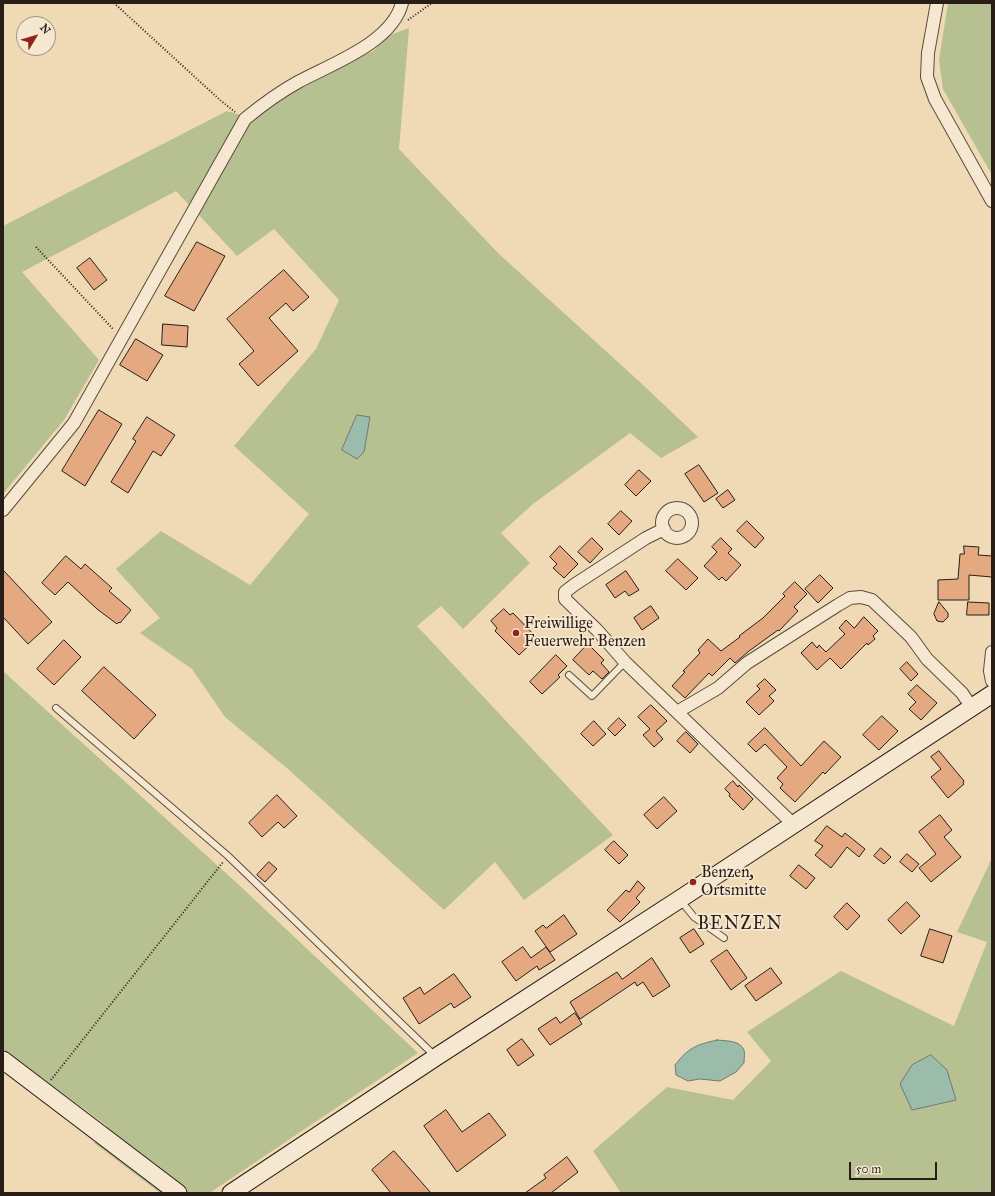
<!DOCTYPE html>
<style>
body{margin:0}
#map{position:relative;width:995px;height:1196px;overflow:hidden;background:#f0dab6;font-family:"IM FELL Great Primer",serif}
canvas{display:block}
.frame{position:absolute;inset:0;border:4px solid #281e17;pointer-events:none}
.north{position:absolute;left:16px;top:16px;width:40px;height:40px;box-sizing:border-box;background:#f5e7d0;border:1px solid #a39786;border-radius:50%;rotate:52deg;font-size:11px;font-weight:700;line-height:16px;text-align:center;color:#281e17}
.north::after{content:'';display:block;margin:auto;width:14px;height:18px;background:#8f2418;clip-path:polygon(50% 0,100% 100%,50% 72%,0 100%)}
.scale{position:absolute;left:849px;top:1162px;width:88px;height:18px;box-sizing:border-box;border:2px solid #281e17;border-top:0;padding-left:5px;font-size:12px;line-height:14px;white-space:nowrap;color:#281e17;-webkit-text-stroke:3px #f5e7d0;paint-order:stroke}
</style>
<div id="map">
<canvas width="995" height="1196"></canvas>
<div class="frame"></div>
<div class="north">N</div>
<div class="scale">50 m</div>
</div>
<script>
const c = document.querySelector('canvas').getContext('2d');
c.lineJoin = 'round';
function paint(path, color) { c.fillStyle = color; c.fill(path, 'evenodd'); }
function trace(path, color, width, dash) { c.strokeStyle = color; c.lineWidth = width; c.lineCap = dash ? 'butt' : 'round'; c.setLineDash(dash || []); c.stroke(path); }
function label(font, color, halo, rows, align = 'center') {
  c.font = font + ' "IM FELL Great Primer",serif'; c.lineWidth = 3.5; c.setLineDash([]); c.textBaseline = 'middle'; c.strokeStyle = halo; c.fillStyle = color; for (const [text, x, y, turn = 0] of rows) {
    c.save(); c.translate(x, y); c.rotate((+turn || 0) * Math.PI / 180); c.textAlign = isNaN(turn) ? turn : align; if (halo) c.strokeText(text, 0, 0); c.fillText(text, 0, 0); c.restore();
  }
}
const green = new Path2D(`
 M948,3h44v172l-49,-86 -4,-29z
 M409,28l-10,121 100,105 142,129 57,54 -37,21 -31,-25 -97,71 -32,29 29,30 -67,66 -22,-23 -24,20 196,209 -89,65 -29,-38 -51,48 -156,-141 -63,-52 -33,-48 -52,-36 20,-15 -44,-49 45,-38 89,54 59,-71 -75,-68 82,-97 23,-49 -65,-71 -37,27 -39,-42 48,-89 50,-39 77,-35 17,-16z
 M227,111l16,5 -54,89 -13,-14 -154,81 77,88 -35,60 -61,74v-268z
 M3,671l236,214 179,168 -207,139 -51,1 -66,-50 13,-17 -104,-77z
 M992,858v335h-371l-28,-42 74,-64 66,13 38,-39 -24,-29 94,-61 113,55 33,-84 -30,-10z`);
const water = new Path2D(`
 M357,415l13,2 -6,35 -7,7 -15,-9z
 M717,1040c8,1 23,0 27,10 1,3 0,9 0,13l-8,9 -16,9 -20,-2 -12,2 -12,-6 -1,-10c14,-18 21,-20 42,-25z
 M931,1055l16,15 9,30 -44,10 -12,-26 12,-19z`);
const building = new Path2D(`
 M197,242l28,14 -31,55 -29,-15z
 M90,258l17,22 -13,10 -17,-22z
 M284,270l25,27 -16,14 -7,-8 -17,15 29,33 -40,35 -19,-22 15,-13 -27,-32z
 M163,324l25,2 -1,21 -25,-2z
 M136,339l27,16 -16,26 -27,-16z
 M99,410l23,14 -37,62 -23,-15z
 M147,417l28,18 -14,21 -8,-5 -25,42 -17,-11 25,-41 -3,-2z
 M699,465l19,28 -14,9 -19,-28z
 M639,470l12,11 -15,15 -11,-11z
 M728,490l7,10 -12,8 -7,-9z
 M621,511l11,10 -13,14 -11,-11z
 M747,521l17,17 -9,10 -18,-17z
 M592,538l11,11 -13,14 -12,-11z
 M721,538l11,11 -4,4 13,12 -15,16 -4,-4 -3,3 -15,-14 13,-14 -5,-5z
 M560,546l18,18 -14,14 -11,-10 4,-4 -7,-7z
 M964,546l15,1 -1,8 14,1v21l-23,-2v25h-31v-20l20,-1 2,-25h4z
 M66,556l15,13 4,-5 27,24 -3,3 22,19 -11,13 -1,-1 -2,2 -20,-15 -29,-27 -13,13 -13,-12z
 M678,559l20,19 -12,12 -20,-19z
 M3,570l49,52 -24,22 -25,-27z
 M626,571l13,19 -10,6 -4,-5 -10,7 -9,-13z
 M820,575l13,13 -15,15 -13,-14z
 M795,582l12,12 -13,13 4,4 -19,20 -1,-1 -29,21 -14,12 -5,-5 -18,18 -3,-3 -24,25 -13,-12 13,-14 -2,-1 17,-18 -2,-3 10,-11 13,12 19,-14 -1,-1 24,-18 22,-22 -2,-2z
 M939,602l9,11v4l-5,5 -6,-1 -3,-7z
 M968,602l21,1v12h-22z
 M651,606l8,12 -17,12 -8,-12z
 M504,609l6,6 3,-2 24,25 -18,17 -24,-24 2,-3 -6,-7z
 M864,617l14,14 -5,5 2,3 -7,6 -1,-2 -26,26 -11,-11 -13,12 -16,-17 11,-11 5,6 2,-3 7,7 19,-18 -6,-6 7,-8 8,8z
 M64,640l17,17 -27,28 -17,-16z
 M588,644l16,16 -3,3 8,9 -7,7 -9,-8 -4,4 -16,-15z
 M556,655l11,11 -9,9 2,2 -18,17 -12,-12z
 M907,662l11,12 -7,7 -11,-12z
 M104,667l52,48 -22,24 -52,-48z
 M765,679l11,11 -7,6 5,5 -15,14 -13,-13 14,-13 -3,-3z
 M917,685l20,18 -16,17 -12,-11 7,-7 -8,-8z
 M651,705l16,16 -11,10 7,8 -9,8 -11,-12 7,-6 -12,-12z
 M882,716l16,15 -19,19 -16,-15z
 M619,718l7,7 -11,11 -7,-7z
 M594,721l12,13 -13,12 -12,-12z
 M765,728l36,38 23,-25 17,16 -16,17 -2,-2 -28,30 -15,-14 3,-4 -6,-6 10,-11 -22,-23 -9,8 -8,-8z
 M686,732l12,12 -8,9 -13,-12z
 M939,751l25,30 -1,2 1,1 -16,14 -17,-21 10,-8 -10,-12z
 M733,781l5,6 1,-2 14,14 -10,11 -14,-14 1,-2 -5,-5z
 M277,795l20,21 -13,12 -6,-6 -16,15 -13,-14z
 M664,797l13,14 -20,18 -13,-14z
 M940,815l12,15 -8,7 17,20 -30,25 -12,-14 17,-14 -17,-22z
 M827,826l15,11 3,-4 20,16 -6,8 -12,-10 -16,21 -16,-13 8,-9 -8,-5z
 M614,841l14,14 -9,9 -14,-14z
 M881,848l10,9 -7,7 -10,-8z
 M907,854l12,10 -7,8 -12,-10z
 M269,862l8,7 -12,13 -8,-7z
 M799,865l16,13 -9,11 -16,-13z
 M638,881l7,7 -9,10 4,4 -20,20 -13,-12 19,-20 3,2z
 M907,902l13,14 -19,18 -13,-14z
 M847,903l13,13 -13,14 -13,-13z
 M564,915l13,19 -27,18 -15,-21 8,-6 3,3z
 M694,929l10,15 -14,9 -10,-15z
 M930,929l22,7 -9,27 -22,-7z
 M523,947l8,11 15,-11 9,13 -16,10 -2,-4 -21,15 -14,-19z
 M727,950l20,28 -16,12 -20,-29z
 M652,958l18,28 -17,11 -10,-15 -6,4 -2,-4 -55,37 -10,-17 47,-30 5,7z
 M771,968l11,15 -26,18 -11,-15z
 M454,974l17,23 -17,11 -3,-5 -32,21 -16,-26 17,-11 4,7z
 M575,1013l7,11 -32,21 -12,-16 18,-12 4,6z
 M522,1039l12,16 -16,11 -11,-16z
 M446,1110l16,22 27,-19 17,22 -49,37 -33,-46z
 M394,1151l37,42h-40l-19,-23z
 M567,1157l11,15 -27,21h-26l21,-15 -2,-3z`);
const path = new Path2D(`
 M114,3l106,97 15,12
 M408,20l24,-17
 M36,247l77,82
 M51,1080l172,-218`);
const lane = new Path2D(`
 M569,675l23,21 33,-34
 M56,708l172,148 207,200
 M681,901l13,16 30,21`);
const street = new Path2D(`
 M937,3l-9,50 -1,24 8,22 57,102
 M662 523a15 15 0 1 1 30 0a15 15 0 1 1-30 0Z
 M3,510l71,-87 171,-304c17,-14 33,-26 53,-37 33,-18 94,-39 104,-79
 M664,529l-18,9 -72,47 -9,7v7l32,31 28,32 168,162
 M992,652l-2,19 2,10
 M677,712l41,-24 29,-25 91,-58 12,-7 11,-1 11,3 39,37 16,22 35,34 10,15`);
const secondary = new Path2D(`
 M3,1060l175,133
 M231,1193l205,-136 244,-158 312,-205`);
const markers = [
 [516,633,4,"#8f2418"],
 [693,882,4,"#8f2418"]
];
const poiNames = [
 ["Freiwillige",524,624],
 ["Feuerwehr Benzen",524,642],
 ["Benzen,",701,873],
 ["Ortsmitte",701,891]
];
const quarterNames = [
 ["BENZEN",740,925]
];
paint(green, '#b7c090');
paint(water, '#9bbbab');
trace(water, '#6d7c70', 1);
paint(building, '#e5a982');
trace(building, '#281e17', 1);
trace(lane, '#5a4d3f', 8);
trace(street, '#5a4d3f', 14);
trace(secondary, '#281e17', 19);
trace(path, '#281e17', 2, [1, 2]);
trace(lane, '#f5e7d0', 6);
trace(street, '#f5e7d0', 12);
trace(secondary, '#f5e7d0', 17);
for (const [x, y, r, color] of markers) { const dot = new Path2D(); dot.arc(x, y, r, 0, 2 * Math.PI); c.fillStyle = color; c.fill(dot); trace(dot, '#f5e7d0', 1.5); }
label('16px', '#281e17', '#f5e7d0', poiNames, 'left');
c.letterSpacing = '1px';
label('18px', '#281e17', '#f5e7d0', quarterNames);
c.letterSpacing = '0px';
</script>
